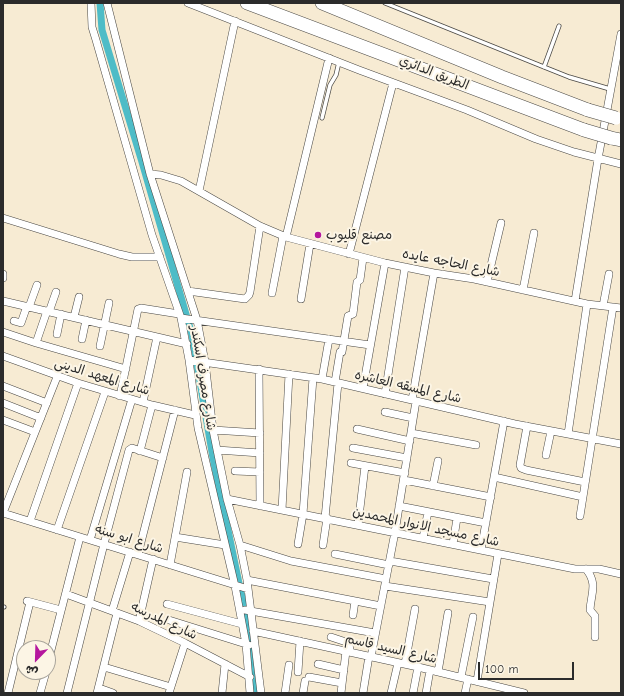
<!DOCTYPE html>
<meta charset="utf-8">
<style>
body{margin:0}
#map{position:relative;width:624px;height:696px;overflow:hidden;background:#f7ebd3;font-family:"Comic Neue","Playpen Sans Arabic",sans-serif}
canvas{display:block}
.frame{position:absolute;inset:0;border:4px solid #2b2b2b;pointer-events:none}
.north{position:absolute;left:16px;top:640px;width:40px;height:40px;box-sizing:border-box;background:#fcf5e5;border:1px solid #a8a49b;border-radius:50%;rotate:203deg;font-size:11px;font-weight:700;line-height:16px;text-align:center;color:#2b2b2b}
.north::after{content:'';display:block;margin:auto;width:14px;height:18px;background:#b5179e;clip-path:polygon(50% 0,100% 100%,50% 72%,0 100%)}
.scale{position:absolute;left:478px;top:662px;width:96px;height:18px;box-sizing:border-box;border:2px solid #2b2b2b;border-top:0;padding-left:5px;font-size:12px;line-height:14px;white-space:nowrap;color:#2b2b2b;-webkit-text-stroke:3px #fcf5e5;paint-order:stroke}
</style>
<div id="map">
<canvas width="624" height="696"></canvas>
<div class="frame"></div>
<div class="north">ش</div>
<div class="scale">100 m</div>
</div>
<script>
const c = document.querySelector('canvas').getContext('2d');
c.lineJoin = 'round';
function trace(path, color, width, dash) { c.strokeStyle = color; c.lineWidth = width; c.lineCap = dash ? 'butt' : 'round'; c.setLineDash(dash || []); c.stroke(path); }
function label(font, color, halo, rows, align = 'center') {
  c.font = font + ' "Comic Neue","Playpen Sans Arabic",sans-serif'; c.lineWidth = 4; c.setLineDash([]); c.textBaseline = 'middle'; c.strokeStyle = halo; c.fillStyle = color; for (const [text, x, y, turn = 0] of rows) {
    c.save(); c.translate(x, y); c.rotate((+turn || 0) * Math.PI / 180); c.textAlign = isNaN(turn) ? turn : align; if (halo) c.strokeText(text, 0, 0); c.fillText(text, 0, 0); c.restore();
  }
}
const canal = new Path2D(`
 M100,3l2,27 40,132 50,173 21,123 39,188 5,47`);
const service = new Path2D(`
 M385,3l159,64 25,10 41,12
 M544,67l15,-41
 M322,118l8,-33 6,-10 3,-13
 M3,607h1`);
const minor = new Path2D(`
 M91,3l1,24 4,13 56,195 29,83 8,42 9,68 37,158 11,58 4,49
 M107,3l43,171 47,146 8,42 8,68 14,69 13,46 7,35 14,113
 M188,3l171,67 108,40 69,29 38,13 47,12
 M150,174l11,1 20,6 79,45 26,11 99,26 49,10 40,6 113,25 34,4
 M199,191l36,-170
 M3,218l116,36 13,3h28
 M286,237l43,-179
 M349,254l44,-171
 M3,274v4
 M487,282l14,-59
 M523,290l11,-57
 M188,291l57,8 4,-4 1,-3 10,-66
 M272,293l11,-57
 M301,299l9,-55
 M3,301l184,43
 M575,301l23,-142 23,-125
 M603,306l6,-32
 M29,307l8,-22
 M49,312l7,-20
 M74,317l5,-20
 M181,318l189,27
 M14,321l7,2 6,-17
 M3,332l33,11 90,26
 M57,334l4,-20
 M82,339l4,-19
 M36,343l11,-32
 M100,346l9,-43
 M3,356l75,27 74,22 43,10
 M189,360l133,19 193,45 106,20
 M259,369l1,137
 M57,377l-54,136 245,76
 M322,379l7,-40
 M335,382l5,-30h2l6,-36 5,-2 4,-32 3,-2 3,-22
 M3,386l44,17
 M363,388l22,-125
 M385,394l20,-127
 M120,396l18,-87 3,-1 38,6
 M412,400l22,-127
 M143,402l14,-65
 M3,403l38,15
 M385,412l28,6
 M3,420l32,12
 M527,426l-7,39 1,3 5,2 59,12
 M357,429l53,12
 M213,430l47,3
 M411,433l65,12
 M568,434l19,-130
 M353,448l54,10
 M217,450l43,3
 M140,451l12,-46
 M546,455l5,-24
 M351,463l54,10
 M235,471l25,1
 M494,477l89,20
 M404,480l87,17
 M433,486l5,-25
 M227,499l348,70h24l22,5
 M399,506l87,17
 M282,510l7,-136
 M580,516l33,-209
 M325,518l13,-135
 M30,521l48,-138
 M358,525l7,-59
 M57,530l48,-138
 M175,537l50,8
 M423,538l5,-26
 M90,540l42,-141
 M298,544l5,-30 10,-136
 M453,544l4,-26
 M240,545l51,16 95,18
 M323,545l4,-27
 M481,550l23,-129
 M138,554l37,-144
 M335,554l54,11
 M390,561l103,18
 M170,565l17,-93
 M586,569c12,15 5,24 4,41l5,6v21
 M247,580l134,26
 M385,586l105,16
 M66,594l73,27 46,22 65,34
 M27,601l34,9
 M167,604l75,20
 M245,610l130,23
 M112,611l18,-59
 M353,615l2,-14
 M169,620l80,25
 M139,621l14,-62
 M253,631l165,36 106,26
 M331,637l18,6 1,9
 M371,657l24,-125 21,-131
 M48,662l32,-125
 M318,664l26,6
 M405,664l10,-55
 M104,667l67,20
 M298,672l2,-31
 M438,672l10,-59
 M309,677l33,6
 M461,677l12,-60
 M477,681l21,-127
 M99,688l14,5
 M8,693l22,-91
 M40,693l6,-21
 M67,693l37,-149 25,-94 3,-2 31,10
 M97,693l20,-80
 M169,693l16,-50
 M222,693l3,-29
 M285,693l4,-28
 M303,693l2,-12
 M341,693l5,-42
 M363,693l6,-37
 M391,693l7,-30
 M413,693l5,-26
 M426,693l4,-23
 M465,693l3,-14`);
const motorway = new Path2D(`
 M247,3l337,127
 M322,3l180,74 86,33
 M611,138l10,2`);
const motorwayBridge = new Path2D(`
 M588,110l28,8
 M584,130l27,8`);
const markers = [
 [318,235,4,"#b5179e"]
];
const streetNames = [
 ["الطريق الدائري",434,73,21],
 ["شارع الحاجه عايده",451,263,11],
 ["شارع المعهد الدينى",102,377,17],
 ["شارع مصرف اسكندر",203,378,81],
 ["شارع المسقه العاشره",408,387,13],
 ["شارع مسجد الانوار المحمدين",426,527,12],
 ["شارع ابو سنه",129,539,17],
 ["شارع المدرسه",164,621,25],
 ["شارع السيد قاسم",391,649,13]
];
const poiNames = [
 ["مصنع قليوب",326,235]
];
trace(canal, '#4ebcc7', 7);
trace(service, '#4a4844', 5);
trace(minor, '#4a4844', 8);
trace(motorway, '#4a4844', 14);
trace(service, '#fff', 3.5);
trace(minor, '#fff', 7);
trace(motorway, '#fff', 13);
trace(motorwayBridge, '#4a4844', 14, []);
trace(motorwayBridge, '#fff', 13);
for (const [x, y, r, color] of markers) { const dot = new Path2D(); dot.arc(x, y, r, 0, 2 * Math.PI); c.fillStyle = color; c.fill(dot); trace(dot, '#fcf5e5', 1.5); }
label('13px', '#2b2b2b', '#fcf5e5', streetNames);
label('13px', '#2b2b2b', '#fcf5e5', poiNames, 'left');
</script>
